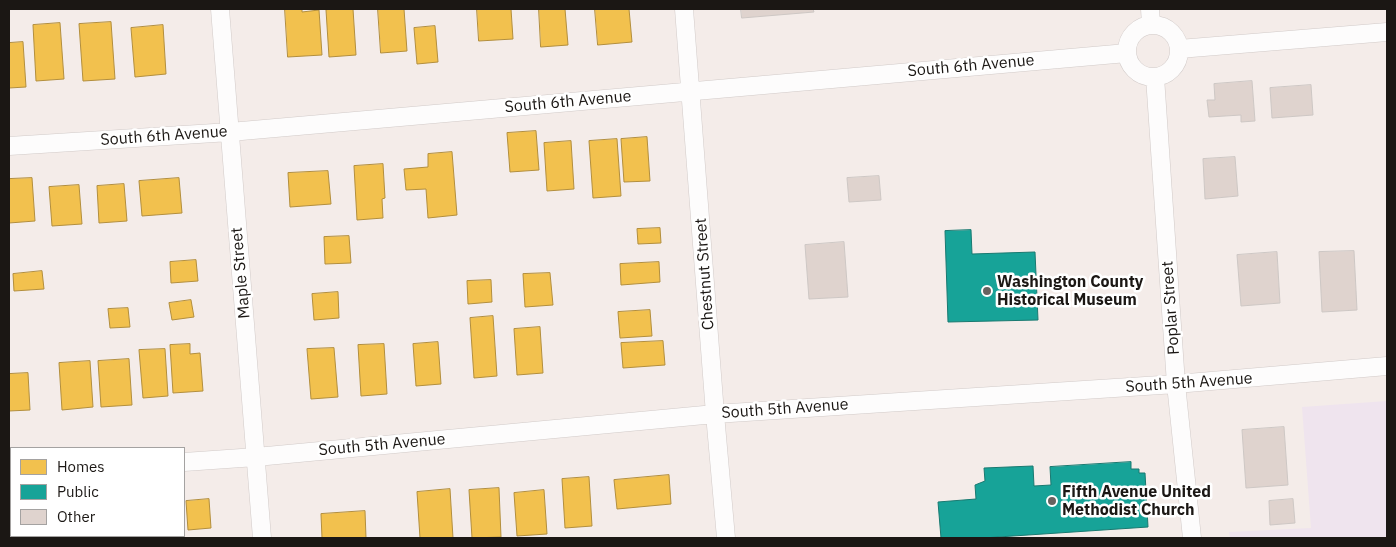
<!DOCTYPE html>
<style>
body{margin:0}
#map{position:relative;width:1396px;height:547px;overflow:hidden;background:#f4ece9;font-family:"IBM Plex Sans",sans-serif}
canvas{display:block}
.frame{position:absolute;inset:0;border:10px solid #1b1714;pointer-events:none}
.legend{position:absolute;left:10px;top:447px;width:175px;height:90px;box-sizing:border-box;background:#fff;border:1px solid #a4a2a1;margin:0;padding:6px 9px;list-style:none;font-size:15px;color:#1b1714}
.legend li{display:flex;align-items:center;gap:10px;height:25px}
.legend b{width:25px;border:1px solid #a4a2a1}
</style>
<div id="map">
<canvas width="1396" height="547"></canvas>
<div class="frame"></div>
<ul class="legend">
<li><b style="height:14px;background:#f2c14e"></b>Homes</li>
<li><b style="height:14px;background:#17a398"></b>Public</li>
<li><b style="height:14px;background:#dfd3ce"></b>Other</li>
</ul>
</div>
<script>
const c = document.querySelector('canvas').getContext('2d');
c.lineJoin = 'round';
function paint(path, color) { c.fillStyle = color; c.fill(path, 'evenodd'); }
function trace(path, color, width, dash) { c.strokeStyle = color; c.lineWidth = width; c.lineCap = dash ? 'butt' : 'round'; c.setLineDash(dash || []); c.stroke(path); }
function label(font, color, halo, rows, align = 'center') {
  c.font = font + ' "IBM Plex Sans",sans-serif'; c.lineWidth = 5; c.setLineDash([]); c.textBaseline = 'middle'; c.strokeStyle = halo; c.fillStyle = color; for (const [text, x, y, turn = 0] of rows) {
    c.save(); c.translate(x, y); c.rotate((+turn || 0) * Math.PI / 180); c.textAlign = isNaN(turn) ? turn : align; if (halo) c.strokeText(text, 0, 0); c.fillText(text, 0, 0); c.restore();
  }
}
const commercial = new Path2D(`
 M1387,401v137h-157l-1,-6 82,-4 -9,-121z`);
const homes = new Path2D(`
 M285,9h17v3l17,-2 3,45 -34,2z
 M353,9l3,46 -27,2 -3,-47z
 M378,9h26l3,42 -26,2z
 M477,9h34l2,30 -34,2z
 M539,9h26l3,36 -27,2z
 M595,9h34l3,33 -34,3z
 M111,22l4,57 -32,2 -4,-57z
 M60,23l4,56 -28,2 -3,-56z
 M163,25l3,49 -31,3 -4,-49z
 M435,26l3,36 -21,2 -3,-36z
 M23,42l3,45 -17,1v-45z
 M536,131l3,39 -29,2 -3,-39z
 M647,137l3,44 -26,1 -3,-43z
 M617,139l4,57 -28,2 -4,-57z
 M571,141l3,48 -27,2 -3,-48z
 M452,152l5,63 -29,3 -2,-29 -20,1 -2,-21 24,-2v-13z
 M383,164l2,34 -3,1 1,19 -26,2 -3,-54z
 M328,171l3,33 -41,3 -2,-34z
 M32,178l3,43 -26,2v-44z
 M179,178l3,35 -40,3 -3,-35z
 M124,184l3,37 -28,2 -2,-37z
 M79,185l3,39 -30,2 -3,-39z
 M660,228l1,15 -23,1 -1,-15z
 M349,236l2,27 -26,1 -1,-27z
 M196,260l2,21 -27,2 -1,-21z
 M659,262l1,20 -39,3 -1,-21z
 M42,271l2,18 -30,2 -1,-17z
 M550,273l3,32 -28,2 -2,-33z
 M491,280l1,22 -24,2 -1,-23z
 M338,292l1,26 -25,2 -2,-26z
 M191,300l3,17 -22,3 -3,-17z
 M128,308l2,19 -20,1 -2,-19z
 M650,310l2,26 -32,2 -2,-26z
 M493,316l4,60 -23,2 -4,-60z
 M540,327l3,46 -26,2 -3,-46z
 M663,341l2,24 -42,3 -2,-25z
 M438,342l3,42 -25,2 -3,-42z
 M190,344v10l10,-1 3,38 -30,2 -3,-48z
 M384,344l3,50 -26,2 -3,-51z
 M334,348l4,49 -27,2 -4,-50z
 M165,349l3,47 -25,2 -4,-48z
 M129,359l3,46 -31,2 -3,-46z
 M90,361l3,46 -31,3 -3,-47z
 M28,373l2,37 -21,1v-37z
 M669,475l2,29 -54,5 -3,-29z
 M589,477l3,49 -27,2 -3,-49z
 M499,488l2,49 -29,1 -3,-48z
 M450,489l3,49h-33l-3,-46z
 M544,490l3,44 -30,2 -3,-43z
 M209,499l2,29 -23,2 -2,-29z
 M365,511l1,27h-44l-1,-24z
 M9,533h2v3h9v2h-11z
 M30,536h29l1,2h-29z
 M71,536h29v2h-29z
 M115,536h28v2h-28z
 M151,536h30v2h-30z`);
const public = new Path2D(`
 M971,230l1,24 63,-2 3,68 -90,2 -3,-91z
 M1131,462v7h8v4h6l3,54 -165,11h-42l-3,-36 38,-3 -1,-14 10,-4 -1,-13 49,-2 1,20 17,-1 -1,-18z`);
const building = new Path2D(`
 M741,9h72l1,3 -72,6z
 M1252,81l3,40 -14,1v-7l-32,2 -2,-17h8l-1,-16z
 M1311,85l2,30 -41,3 -2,-30z
 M1235,157l3,39 -33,3 -2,-40z
 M879,176l2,24 -32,2 -2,-24z
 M844,242l4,55 -39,2 -4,-54z
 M1354,251l3,59 -35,2 -3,-60z
 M1277,252l3,51 -39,3 -4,-51z
 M1284,427l4,58 -42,3 -4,-58z
 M1293,499l2,24 -25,2 -1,-24z`);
const street = new Path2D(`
 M220,9l42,529
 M684,9l31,405 11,124
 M1150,9l1,15
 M1127 51a26 26 0 1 1 52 0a26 26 0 1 1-52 0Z
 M1179,49l208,-17
 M1155,77l21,307 16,154
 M9,146l221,-14 897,-79
 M184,462l72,-5 459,-43 461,-30 211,-18
 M9,474h2`);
const markers = [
 [987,291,5,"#67625f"],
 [1052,501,5,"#67625f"]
];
const streetNames = [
 ["South 6th Avenue",971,66,-5],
 ["South 6th Avenue",568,102,-5],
 ["South 6th Avenue",164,136,-4],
 ["Maple Street",241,273,-95],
 ["Chestnut Street",705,274,-94],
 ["Poplar Street",1171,308,-94],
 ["South 5th Avenue",1189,383,-4],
 ["South 5th Avenue",785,409,-4],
 ["South 5th Avenue",382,445,-5]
];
const poiNames = [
 ["Washington County",997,282],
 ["Historical Museum",997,300],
 ["Fifth Avenue United",1062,492],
 ["Methodist Church",1062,510]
];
paint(commercial, '#efe4ee');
paint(homes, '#f2c14e');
trace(homes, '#b28e3d', 1);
paint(public, '#17a398');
trace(public, '#187970', 1);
paint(building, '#dfd3ce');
trace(building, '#cdc7c4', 1);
trace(street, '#d1cac8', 19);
trace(street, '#fdfcfc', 18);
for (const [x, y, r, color] of markers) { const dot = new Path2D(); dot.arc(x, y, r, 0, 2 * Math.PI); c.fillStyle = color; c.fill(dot); trace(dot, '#fff', 2); }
label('16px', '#1b1714', '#fff', streetNames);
label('bold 16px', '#1b1714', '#fff', poiNames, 'left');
</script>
